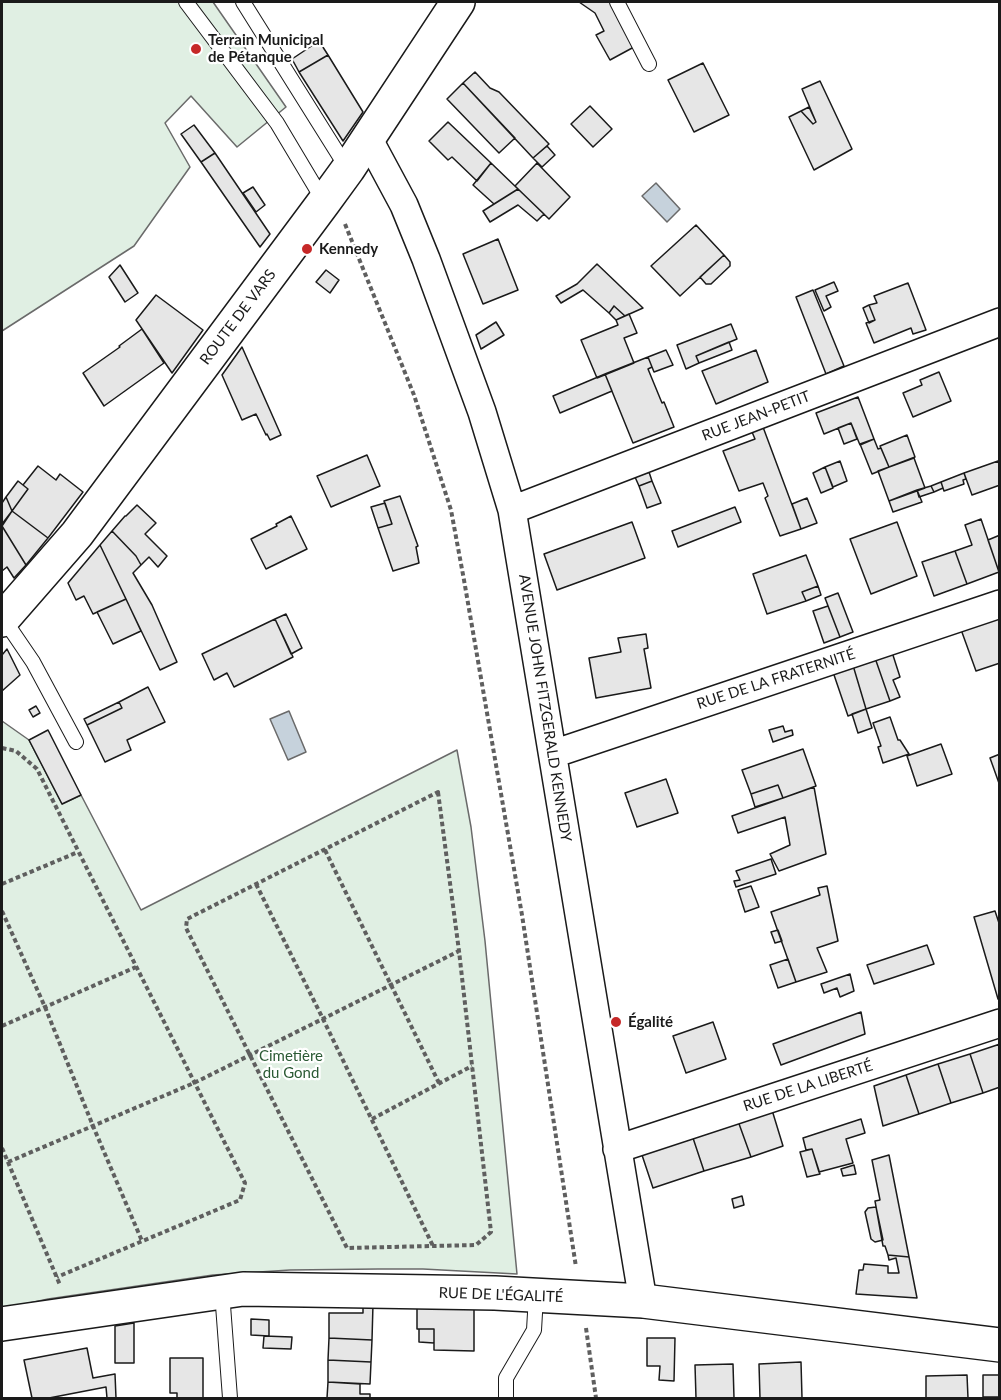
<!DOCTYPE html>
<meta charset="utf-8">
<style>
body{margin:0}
#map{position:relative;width:1001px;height:1400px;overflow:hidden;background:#fff;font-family:Lato,sans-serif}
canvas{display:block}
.frame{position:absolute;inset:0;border:3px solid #1a1a1a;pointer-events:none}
</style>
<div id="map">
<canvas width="1001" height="1400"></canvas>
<div class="frame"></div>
</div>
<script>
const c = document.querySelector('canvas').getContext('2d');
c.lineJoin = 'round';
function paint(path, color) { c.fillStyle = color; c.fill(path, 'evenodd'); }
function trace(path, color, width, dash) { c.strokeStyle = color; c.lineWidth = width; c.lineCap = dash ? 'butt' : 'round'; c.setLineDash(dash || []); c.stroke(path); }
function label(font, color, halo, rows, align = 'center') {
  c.font = font + ' Lato,sans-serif'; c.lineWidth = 4.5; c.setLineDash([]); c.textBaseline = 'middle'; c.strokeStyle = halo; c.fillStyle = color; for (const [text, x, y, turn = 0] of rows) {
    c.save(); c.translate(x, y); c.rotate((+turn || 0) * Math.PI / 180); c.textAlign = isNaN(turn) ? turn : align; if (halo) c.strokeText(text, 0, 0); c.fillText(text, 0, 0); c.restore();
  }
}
const green = new Path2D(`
 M2,2h211l73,105 -49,40 -46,-51 -26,27 25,44 -56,79 -132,85z
 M2,721l27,19 33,64 19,-9 60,115 316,-160 14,77 14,114 32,333 -94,-5h-45l-88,1 -77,5 -165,24 -46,10z`);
const water = new Path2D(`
 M656,183l24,26 -13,13 -25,-26z
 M289,711l17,41 -18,8 -18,-41z`);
const building = new Path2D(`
 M579,2h31l24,45 -24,13 -14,-25 8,-4 -9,-18z
 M319,41l9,14 -29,17 -7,-13z
 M328,55l35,57 -20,29 -44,-69z
 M703,63l26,52 -35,17 -26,-52z
 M475,72l15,16 9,4 50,52 -16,14 -70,-75z
 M820,81l32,68 -38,21 -25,-53 12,-6 12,13 3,-2 -14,-33z
 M463,83l52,55 -16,15 -52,-54z
 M590,106l22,23 -19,18 -22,-23z
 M809,107l7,15 -3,2 -12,-13z
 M448,122l43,41 -14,18 -25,-24 -4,3 -19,-19z
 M194,125l21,28 -14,9 -20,-28z
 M547,146l8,9 -13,12 -9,-9z
 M215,153l55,81 -10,13 -59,-85z
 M491,163l27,26 -24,15 -21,-19z
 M537,163l33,34 -21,22 -34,-33z
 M253,187l12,18 -9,7 -13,-19z
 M518,189l26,25 -7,7 -19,-16 -28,17 -7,-11z
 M696,225l28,30 -44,41 -29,-30z
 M498,239l20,51 -35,14 -20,-50z
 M724,255l6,7v4l-19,18h-5l-6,-7z
 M597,264l46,44 -18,8 -11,-10 -5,7 -26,-23 -22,13 -5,-7 21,-12z
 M120,265l18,28 -13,9 -16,-25z
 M326,270l13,10 -9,13 -14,-11z
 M834,282l4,9 -12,5 5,11 -7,4 -9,-21z
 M908,283l18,47 -13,4 -2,-6 -37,15 -8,-20 9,-3 -6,-15 8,-2 -3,-7z
 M813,290l31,76 -18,8 -30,-77z
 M156,295l47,35 -31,43 -36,-53z
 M869,305l6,15 -6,3 -6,-15z
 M614,306l11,10 -9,4 -7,-7z
 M629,314l8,19 -13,5 10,25 -37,15 -16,-38 37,-15 -2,-5z
 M496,322l8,13 -23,14 -5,-14z
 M731,324l6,15 -41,17 3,7 -13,6 -9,-24z
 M142,329l22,34 -60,43 -21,-33 37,-26 -1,-1z
 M729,342l3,8 -33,13 -3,-7z
 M242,347l39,88 -11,5 -3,-6 -1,1 -10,-21 -14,6 -20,-45z
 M666,350l7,15 -19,7 -6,-15z
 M756,350l12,32 -52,22 -14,-33z
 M648,357l4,10 -4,2 14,34 2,-1 10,25 -41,16 -28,-69z
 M939,372l12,29 -38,16 -10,-24 19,-8 -2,-5z
 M605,374l7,17 -52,22 -7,-17z
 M858,397l16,42 -14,6 -9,-22 -27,11 -8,-21z
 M851,423l6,16 -13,5 -6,-16z
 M763,427l38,102 -21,7 -15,-38 3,-2 -5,-13 -24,8 -16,-40 32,-12 -3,-7z
 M907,435l8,22 -26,10 -9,-21z
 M874,439l4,10 3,-1 8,19 -17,7 -12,-30z
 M367,455l13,31 -49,21 -14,-31z
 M914,458l11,30 -36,13 -11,-30z
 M840,461l7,20 -14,6 -8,-20z
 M998,461l2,6v18l-28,10 -8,-22z
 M38,466l18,14 4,-6 23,18 -35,46 -36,-27 16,-22 -5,-4z
 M825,467l8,21 -12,5 -8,-20z
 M649,472l3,9 -13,5 -4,-9z
 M964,473l2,6 -3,1 1,4 -20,7 -3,-9z
 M18,481l10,8 -16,22 -6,-14z
 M652,481l9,22 -14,5 -8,-22z
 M941,482l2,6 -9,4 -3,-6z
 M931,486l3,6 -15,5 -2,-7z
 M917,490l5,12 -29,10 -4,-11z
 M400,496l18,50 -2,1 3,16 -26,8 -15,-43 14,-4 -8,-23z
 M6,497l6,14 -10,13v-21z
 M807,498l10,25 -16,6 -9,-25z
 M385,503l7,21 -14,4 -7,-21z
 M137,505l19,18 -11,11 22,22 -9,11 -9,-10 -8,8 -5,-9 -24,-25 13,-15h1z
 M735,507l6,15 -63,25 -6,-16z
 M12,511l36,27 -22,27 -24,-39z
 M291,516l16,33 -41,20 -15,-30 26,-13 -1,-2z
 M981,519l18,53 -32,12 -12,-33 17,-6 -7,-20z
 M632,522l13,36 -88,32 -13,-36z
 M897,522l20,54 -46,18 -21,-55z
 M2,526l24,39 -12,13 -7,-11 -5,4z
 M112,531l24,25 5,9 -8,8 19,32 25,57 -17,8 -60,-125z
 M1000,535v37h-1l-11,-32z
 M100,545l26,54 -33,15 -9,-18 -8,4 -8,-17z
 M955,551l12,33 -33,12 -12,-34z
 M806,555l12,31 -16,6 4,9 -39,13 -14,-40z
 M818,586l3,9 -15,6 -4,-9z
 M838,593l15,39 -13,5 -15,-39z
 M126,599l15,32 -28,13 -16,-32z
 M828,606l12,31 -16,6 -11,-32z
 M286,614l16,34 -11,6 -16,-35z
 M1000,617v46l-24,8 -17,-47z
 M275,619l18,38 -59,30 -7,-14 -13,7 -12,-26z
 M646,634l2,14 -4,1 7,39 -55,10 -7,-40 32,-6 -3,-14z
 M7,649l13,26 -18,16v-36z
 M891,649l9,28 -7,3 7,17 -10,4 -16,-46z
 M874,655l16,46 -24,8 -14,-47z
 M852,662l14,47 -18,7 -16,-47z
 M148,687l17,35 -38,18 4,10 -26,12 -18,-37 35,-17 -3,-6z
 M119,702l3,6 -35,17 -3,-6z
 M36,706l4,7 -7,4 -4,-7z
 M866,709l6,19 -14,5 -6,-19z
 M890,717l8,23h2l9,14 -26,9 -5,-16 3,-1 -8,-23z
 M783,726l2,6 7,-2 1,5 -20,7 -4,-12z
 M48,730l33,65 -19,9 -33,-64z
 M941,744l11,30 -35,12 -10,-30z
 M803,749l13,37 -33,12 -5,-13 -27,9 -9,-24z
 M1000,754v32l-10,-28z
 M666,779l12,34 -41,14 -12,-34z
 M778,785l5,13 -28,9 -4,-13z
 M814,787l12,67 -47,17 -9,-17 20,-9 -5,-28 -47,16 -6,-17z
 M771,859l5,15 -40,13 -2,-6 6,-1 -4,-9z
 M751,886l8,21 -14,5 -7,-22z
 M827,886l11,55 -21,7 10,24 -31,10 -25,-70 49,-17 -2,-7z
 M995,911l5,15v73h-2l-24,-82z
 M778,930l4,11 -7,2 -4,-11z
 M927,945l7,19 -60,20 -7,-19z
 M788,959l8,23 -18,6 -8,-23z
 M850,974l4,17 -14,6 -3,-9 -13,5 -3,-9z
 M861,1012l4,22 -84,31 -8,-21z
 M713,1022l13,37 -40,14 -13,-37z
 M1000,1044v43l-17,6 -13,-39z
 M970,1054l13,39 -32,10 -13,-39z
 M938,1064l13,39 -32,11 -13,-39z
 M906,1075l13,39 -36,12 -9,-40z
 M772,1110l11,36 -32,11 -13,-36z
 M861,1119l4,14 -19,6 7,24 -34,9 -7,-23 -6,1 -3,-12z
 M738,1121l13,36 -47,14 -12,-36z
 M692,1135l12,36 -51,17 -12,-36z
 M812,1149l8,25 -13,3 -7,-25z
 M889,1155l20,102 -21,-2 -3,-9h-2l-8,-45 5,-1 -8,-40z
 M854,1165l2,9 -13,2 -2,-7z
 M742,1196l2,9 -10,3 -2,-9z
 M876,1207l7,33 -8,2 -4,-3 -6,-27 3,-4z
 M888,1255l21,2 8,41 -61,-4 3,-24h4l1,-6 24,2v7h11l-3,-15 -7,2z
 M417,1303l57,3v45l-40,-1v-21h-17z
 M363,1304h10l-1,36 -43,-2v-25h34z
 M251,1319l18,1v16l-18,-1z
 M134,1323v40h-19v-37z
 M419,1329h15v14l-15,-1z
 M264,1336l28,1 -1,12 -28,-1z
 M329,1338l43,2 -1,22 -43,-2z
 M647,1338h28l-1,43 -15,-1 1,-14h-13z
 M87,1348l6,30 22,-4 1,24h-9l-1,-11 -57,11h-17l-8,-38z
 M170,1358h33v40h-26v-5h-7z
 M328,1360l43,2 -1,22 -42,-2z
 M801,1362l1,36h-42l-1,-34z
 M733,1364l1,34h-38l-1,-33z
 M967,1375l1,23h-42v-22z
 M983,1375h17v22h-17z
 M328,1382l32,2v10h10v4h-43z`);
const path = new Path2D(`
 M345,224l69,171 37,115 13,70 58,335 54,352
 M2,748l14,3 21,18 208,414 -5,17 -183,77
 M438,792l21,159 32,281 -15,13 -129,3 -161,-320 1,-9z
 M325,850l114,233
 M2,884l76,-32
 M256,884l67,135 110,227
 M2,911l43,96 48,119 49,115
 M2,1026l134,-59
 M372,1119l100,-53
 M2,1148l58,137
 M8,1162l186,-79 265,-132
 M586,1328l10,70`);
const lane = new Path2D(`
 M186,2l91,121 46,77
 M243,2l104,166
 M617,2l32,62
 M3,618l30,44 43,80
 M222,1292l8,106
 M506,1398v-20l28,-48 2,-34`);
const street = new Path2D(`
 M368,138l36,67 22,54 56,153 30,98 131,791
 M512,510l488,-188
 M553,754l447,-150
 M617,1149l383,-126`);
const secondary = new Path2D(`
 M2,620l75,-86 247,-332 24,-33 110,-167
 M2,1324l241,-35 252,4 148,8 357,44`);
const markers = [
 [196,49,6,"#c62828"],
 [307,249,6,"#c62828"],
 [616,1022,6,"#c62828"]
];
const poiNames = [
 ["Terrain Municipal",208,40],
 ["de Pétanque",208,57],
 ["Kennedy",319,249],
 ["Égalité",628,1022]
];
const streetNames = [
 ["ROUTE DE VARS",238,317,-53],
 ["RUE JEAN-PETIT",756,416,-21],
 ["RUE DE LA FRATERNITÉ",776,679,-18],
 ["AVENUE JOHN FITZGERALD KENNEDY",545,708,81],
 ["RUE DE LA LIBERTÉ",808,1086,-18],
 ["RUE DE L'ÉGALITÉ",501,1295,2]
];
const parkNames = [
 ["Cimetière",291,1056],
 ["du Gond",291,1073]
];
paint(green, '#e0efe3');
trace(green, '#6a6a6a', 1.5);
paint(water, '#c6d2dc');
trace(water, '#6a6a6a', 1.5);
paint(building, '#e6e6e6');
trace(building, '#1a1a1a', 1.5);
trace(lane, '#1a1a1a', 16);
trace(street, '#1a1a1a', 30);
trace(secondary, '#1a1a1a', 36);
trace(path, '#5f5f5f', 4, [4.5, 3]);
trace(lane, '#fff', 14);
trace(street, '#fff', 27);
trace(secondary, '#fff', 33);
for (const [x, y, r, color] of markers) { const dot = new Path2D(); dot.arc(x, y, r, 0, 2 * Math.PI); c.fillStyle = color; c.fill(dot); trace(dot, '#fff', 2); }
label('bold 15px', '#1a1a1a', '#fff', poiNames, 'left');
label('15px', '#1a1a1a', '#fff', streetNames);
label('15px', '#2b5a34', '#fff', parkNames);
</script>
